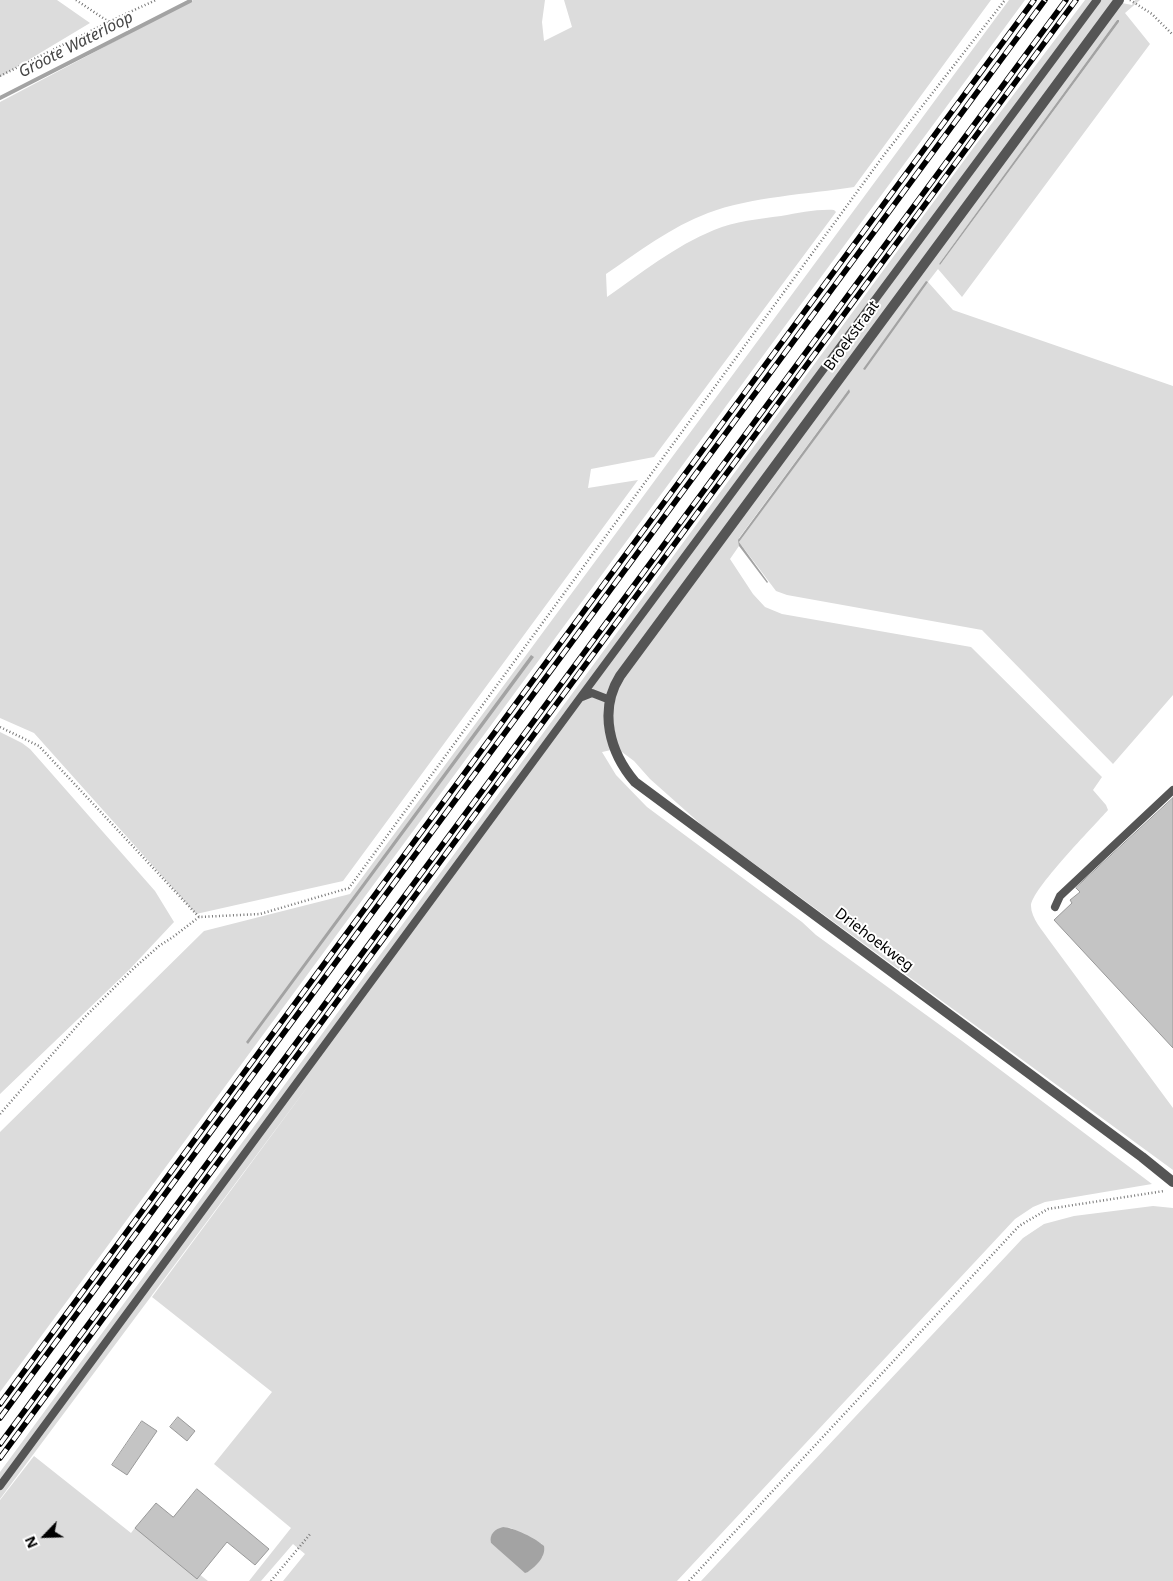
<!DOCTYPE html>
<style>
body{margin:0}
#map{position:relative;width:1173px;height:1581px;overflow:hidden;background:#fff;font-family:"Noto Sans",sans-serif}
canvas{display:block}
.north{position:absolute;left:20px;top:1511px;width:50px;height:50px;-webkit-text-stroke:4px #fff;paint-order:stroke;rotate:246deg;font-size:14px;font-weight:700;line-height:20px;text-align:center;color:#000}
.north::after{content:'';display:block;margin:auto;width:18px;height:22px;background:#000;clip-path:polygon(50% 0,100% 100%,50% 72%,0 100%)}
</style>
<div id="map">
<canvas width="1173" height="1581"></canvas>
<div class="north">N</div>
</div>
<script>
const c = document.querySelector('canvas').getContext('2d');
c.lineJoin = 'round';
function paint(path, color) { c.fillStyle = color; c.fill(path, 'evenodd'); }
function trace(path, color, width, dash) { c.strokeStyle = color; c.lineWidth = width; c.lineCap = dash ? 'butt' : 'round'; c.setLineDash(dash || []); c.stroke(path); }
function label(font, color, halo, rows, align = 'center') {
  c.font = font + ' "Noto Sans",sans-serif'; c.lineWidth = 4; c.setLineDash([]); c.textBaseline = 'middle'; c.strokeStyle = halo; c.fillStyle = color; for (const [text, x, y, turn = 0] of rows) {
    c.save(); c.translate(x, y); c.rotate((+turn || 0) * Math.PI / 180); c.textAlign = isNaN(turn) ? turn : align; if (halo) c.strokeText(text, 0, 0); c.fillText(text, 0, 0); c.restore();
  }
}
const green = new Path2D(`
 M0,0h57l33,23 -90,54z
 M193,0h352l-3,22 2,19 28,-14 -8,-27h427l-137,187c-45,7 -104,10 -146,26 -37,14 -70,39 -102,61l1,23c34,-24 68,-51 107,-67 21,-9 45,-11 67,-14 18,-3 36,-7 53,-6l2,2 -182,245 -63,12 -3,19 50,-8 -295,401 -147,33 -162,-181 -34,-15v-616z
 M1009,0h16l-1025,1392v-260l204,-201 146,-37z
 M1085,0h30l-503,683 -1,67 -9,2 14,23 31,32 155,115 14,13 146,106 190,143 -107,18 -12,5 -18,12 -338,362h-394l22,-27 -12,-10 -32,37h-12l42,-53 -77,-64 58,-72 -120,-95 162,-219 -314,421v-27l974,-1325zM503,1527l8,1 31,16 1,12 -15,16 -37,-29v-6z
 M1135,0h5l-15,13 25,31 -188,253 -24,-28 -10,13 25,28 220,76v309l-60,69 -131,-134 -195,-35 -11,-4 -37,-49 110,-150v-3l-110,149v8l-9,13 23,35 12,13 17,7 189,33 131,130 -9,13 13,15 2,5c-14,16 -77,80 -77,96 0,12 12,25 18,34l124,168v62l-469,-343 -54,-48 -16,-18 -16,-12 -6,-32 6,-32 504,-682 10,2zM1117,20l2,2 -179,243 -1,-1z
 M0,732l22,11 8,6 125,142 19,31 -45,48 -129,124z
 M1153,1206l20,2v373h-472l322,-343 21,-14 30,-8z
 M34,1456l97,77 6,-8 71,56h-208v-81z`);
const water = new Path2D(`
 M1117,20h2v2l-179,243 -1,-1z
 M926,281l2,1 -63,88 -2,-1z
 M849,389l1,3 -111,150 29,40 -1,1 -28,-37 -1,-6z
 M531,655l3,2 -286,387 -2,-2z
 M503,1527c10,0 34,12 41,19 2,11 -8,20 -16,26l-3,1 -34,-30c-2,-9 4,-14 12,-16z`);
const stream = new Path2D(`
 M0,98l190,-97`);
const building = new Path2D(`
 M1173,798v250l-119,-128 18,-17 -2,-3 10,-8 -4,-4z
 M178,1417l17,14 -8,10 -17,-14z
 M142,1421l15,10 -30,44 -15,-10z
 M197,1489l72,60 -14,16 -28,-23 -30,37 -62,-51 21,-25 17,14z`);
const path = new Path2D(`
 M76,0l33,22
 M1130,0l22,14 21,21
 M0,76l119,-59 37,-17
 M0,727l39,19 160,171
 M0,1114l84,-96 50,-50 25,-22 14,-9 26,-20 61,-3 89,-26 535,-733 121,-155
 M271,1581l40,-48
 M689,1581l330,-355 29,-17 116,-18`);
const service = new Path2D(`
 M582,697l10,-4 18,7
 M1055,907l5,-11 113,-106
 M0,1486l577,-784 520,-702`);
const minor = new Path2D(`
 M1119,0l-499,676c-22,35 -10,77 15,106l507,375 31,25`);
const rail = new Path2D(`
 M0,1404l1034,-1404
 M0,1418l1045,-1418
 M0,1444l1066,-1444
 M0,1458l1076,-1458`);
const streetNames = [
 ["Broekstraat",852,336,-54],
 ["Driehoekweg",874,940,37]
];
const waterNames = [
 ["Groote Waterloop",76,45,-27]
];
paint(green, '#dcdcdc');
paint(water, '#a3a3a3');
trace(stream, '#a3a3a3', 4);
paint(building, '#c4c4c4');
trace(building, '#999', 1);
trace(path, '#777', 2.5, [1, 2.5]);
trace(service, '#555', 8);
trace(minor, '#555', 10);
trace(rail, '#000', 5.5);
trace(rail, '#fff', 4, [11]);
label('15px', '#000', '#fff', streetNames);
label('italic 16px', '#444', '#fff', waterNames);
</script>
